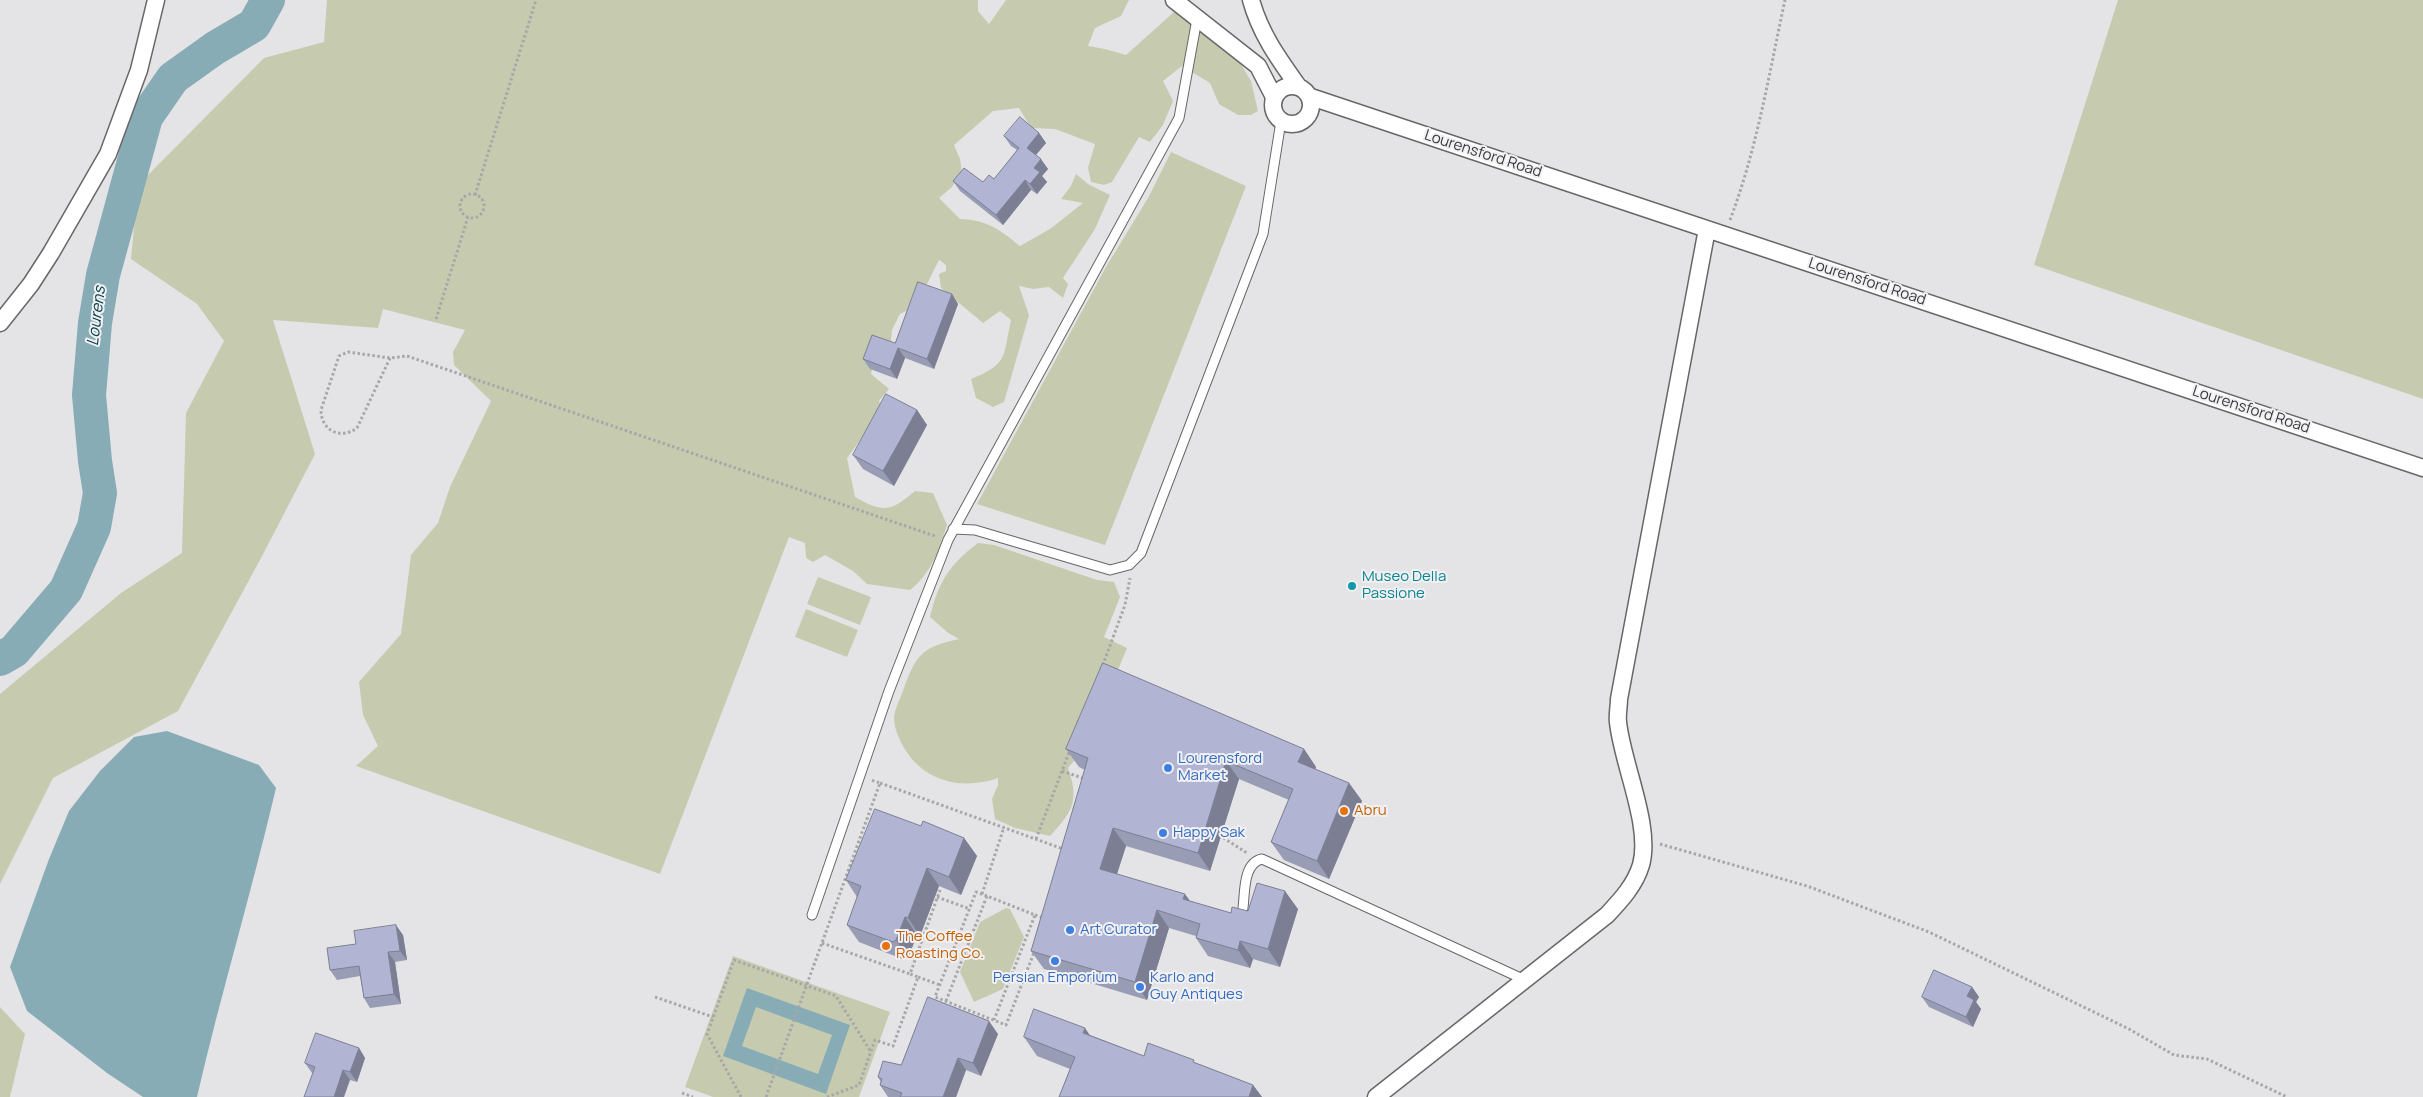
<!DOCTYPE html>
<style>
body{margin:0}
canvas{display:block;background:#e4e4e6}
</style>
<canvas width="2423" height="1097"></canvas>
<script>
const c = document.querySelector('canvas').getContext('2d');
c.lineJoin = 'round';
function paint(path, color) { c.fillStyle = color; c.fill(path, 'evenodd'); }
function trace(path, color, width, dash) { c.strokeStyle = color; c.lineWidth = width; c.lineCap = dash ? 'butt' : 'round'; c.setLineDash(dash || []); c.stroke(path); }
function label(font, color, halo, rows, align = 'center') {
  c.font = font + ' Manrope,sans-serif'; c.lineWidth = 4; c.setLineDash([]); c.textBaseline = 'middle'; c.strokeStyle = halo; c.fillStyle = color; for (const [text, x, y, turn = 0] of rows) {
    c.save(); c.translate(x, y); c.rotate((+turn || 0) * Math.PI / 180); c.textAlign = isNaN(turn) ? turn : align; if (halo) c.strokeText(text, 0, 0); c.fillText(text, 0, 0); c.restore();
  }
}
const green = new Path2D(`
 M327,0h651v11l11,13 17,-24h123l-8,16 -26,12 -7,18 17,3 21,6 48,-43 65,49 12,20 7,30 -7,4h-13l-19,-11 -9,-21 -28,-17 -19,15 10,20 -10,24 -13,17 -11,-5 -27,45 -8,3 -13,-3 -3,-14 7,-24 -40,-15 -24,-1 -12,-20 -26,3 -39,34 6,14 2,13 -10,15 -13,11 21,21c27,1 39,10 60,27l30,-17 33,-26 -22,-4 10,-13 5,-12 12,10 22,11 -15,34 -32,49 5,6 -5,14 -14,-11 -16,2 -14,-3 10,29 -25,87 -11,5 -17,-9 -5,-19c38,-15 32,-23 40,-59l-11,-9 -17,12 -42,-35 -2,-14 7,-3v-6l-7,-5 -23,46 -16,8 -8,16 -2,19 -16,12 -3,13 18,15 -10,12 4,9 -36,48 8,39c29,16 35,15 60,-6l18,2 14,32c-8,25 -16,49 -37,65l-43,-6 -14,-13 -28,-16 -12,7 -7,-4 -1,-15 -16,-6 -129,337 -304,-108 22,-20 -15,-31 -4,-33 42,-48 10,-79 27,-32 12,-36 41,-86 -37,-36 -1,-13 12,-22 -82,-21 -5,19 -105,-8 42,134 -55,106 -82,151 -125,67 -53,106v-190l121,-101 61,-40 4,-140 38,-72 -27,-37 -66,-45 7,-74 126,-127 60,-16z
 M2118,0h305v399l-389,-134z
 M1171,152l75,34 -141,359 -128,-41 129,-237 42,-69z
 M978,543l16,2 103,35 17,2 6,15 -16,40 23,11 -41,99 -18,21c12,33 4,44 -18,68l-35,-8 -20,-9 -3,-20 6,-14v-7c-37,13 -76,3 -95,-32 -5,-9 -9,-19 -9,-29 1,-9 7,-20 10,-29 12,-34 19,-41 55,-49l-12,-7 -17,-15c8,-35 20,-53 48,-74z
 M818,577l53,20 -11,28 -53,-21z
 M806,609l52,21 -11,27 -52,-20z
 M1006,908l4,1 14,28 -21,52 -29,13 -14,-30 20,-50z
 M733,956l157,56 -31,85h-146l-28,-10z
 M0,1007l25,27 -15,63h-10z`);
const water = new Path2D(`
 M167,731l92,34 17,23c-24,103 -55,205 -79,309h-54l-36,-24 -80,-62 -17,-44 39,-108 20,-48 31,-40 34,-34z
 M747,988l103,37 -24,69 -103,-38zM756,1007l76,28 -14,39 -76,-28z`);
const river = new Path2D(`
 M0,659l14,-8 52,-61 28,-63 6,-34 -5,-32 -6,-66 6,-72 8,-48 43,-158 27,-39 42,-30 39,-23 14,-25`);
const path = new Path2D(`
 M460 206a12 12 0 1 1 24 0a12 12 0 1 1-24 0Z
 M475,195l61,-195
 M1730,220c27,-71 39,-146 55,-220
 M436,319l32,-102
 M390,358l-33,70c-16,12 -36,3 -36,-18l18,-54 9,-4 42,6 17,-2 528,180
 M1101,670l24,-65 5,-27
 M1062,771l23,8
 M880,783l186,67
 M1219,835l28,18
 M1036,839l34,-89
 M1660,844l147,42 122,46 200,97 45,26 33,4 80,38
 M982,894l22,-67
 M987,896l-11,-4 -41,105 71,28 29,-75
 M937,897l33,12
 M1035,915l9,3
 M822,943l88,31
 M918,977l22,8
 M655,997l58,20
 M946,1001l41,-105 48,19 -41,105
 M682,1093l11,4
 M741,1097l-34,-63 27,-74 102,36 35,56
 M766,1097l114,-314 -9,-3
 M827,1097l32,-12 16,-45 18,6 25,-69 -8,-3 30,-84`);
const lane = new Path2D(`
 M953,529l22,1 135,40 19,-5 12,-12 122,-319 18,-113
 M1243,908c2,-16 0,-45 19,-49l263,121
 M812,915l77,-224 59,-151 231,-422 18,-99`);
const street = new Path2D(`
 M1174,0l84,66 16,31
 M1251,0c9,33 27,58 47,86
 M1273 105a19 19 0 1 1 38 0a19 19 0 1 1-38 0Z
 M1311,97l1112,371
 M0,323l31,-39 20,-31 57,-99 31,-84 17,-70
 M1376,1097l231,-182c14,-15 28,-30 34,-50 11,-39 -19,-102 -23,-143 -1,-7 1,-15 1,-23l88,-470`);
const wall = new Path2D(`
 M1039,133l7,10 -10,12 12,14 -6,7 5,6 -10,12 -6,-4 -28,35 -43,-34 -7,-10 30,1 11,-3 23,-29 -6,-4 -7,-10z
 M952,294l6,10 -24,65 -29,-11 -8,21 -27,-10 -7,-10 32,-16z
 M917,410l10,15 -33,61 -31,-17 -10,-14z
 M1066,749h238l12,18 -1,2 34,14 13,18 -33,78 -45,-19 -13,-18 18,-42 -50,-21 -29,92 -84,-25 -9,28 73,27 41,12 17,-2 50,-2 -18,58 -27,-8 -3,9 -42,-12 -12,-18v-2l-27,-8 -22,72 -103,-31 -13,-18 54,-181 -6,-3z
 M921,826l43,12 13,18 -16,39 -22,-9 -19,50 -3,-1 -9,23 -3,2 -46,-18 -12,-17 10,-28 -11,-17z
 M403,935l4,25 -12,2 6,42 -31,4 -6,-10 -4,-22 -23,4 -7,-10z
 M1972,987l7,10 -3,5 5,7 -8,18 -44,-20 -7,-10z
 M998,1034l-17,42 -15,-6 -10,27h-68l-8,-12 1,-3 -3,-5 23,-12z
 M1090,1035l54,21 52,7 57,22 9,12h-203l11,-28 -33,-13 -13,-19z
 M359,1048l6,10 -8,24 -7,-2 -38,-7 -7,-10z`);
const shadedWall = new Path2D(`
 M1039,133l7,10 -12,14 -7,-9z
 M1041,159l7,10 -6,7 5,6 -10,12 -7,-10 4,-16z
 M1025,180l6,10 -28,35 -7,-10z
 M952,294l6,10 -24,65 -7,-10z
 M898,348l7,10 -8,21 -7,-10z
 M917,410l10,15 -33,61 -11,-15z
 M1304,749l12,18 -5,13 -13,-18z
 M1226,761l13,18 -29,92 -12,-18z
 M1349,783l13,18 -33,78 -12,-18z
 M1113,828l13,18 -13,40 -13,-17z
 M964,838l13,18 -16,39 -12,-18z
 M927,868l12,18 -19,50 -12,-18z
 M1285,891l13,18 -18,58 -12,-18z
 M1185,894l13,18 -15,-13z
 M1157,910l12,18 -22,72 -12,-18z
 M905,917l12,18 -9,23 -12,-18z
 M396,925l7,10 4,25 -7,-9z
 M1240,941l13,18 -3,9 -12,-18z
 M388,952l7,10 6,42 -7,-10z
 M1972,987l7,10 -3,5 5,7 -8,18 -7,-10 1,-21z
 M989,1021l9,13 -17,42 -8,-13z
 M1085,1028l13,19 -15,-14z
 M359,1048l6,10 -8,24 -7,-10z
 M958,1058l8,12 -10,27h-13z
 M343,1070l7,10 -6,17h-10z
 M1253,1085l9,12h-13z`);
const building = new Path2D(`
 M1020,117l19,16 -12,15 14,11 -7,9 6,4 -10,12 -5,-4 -29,35 -43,-34 11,-13 19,14 6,-7 5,4 25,-31 -15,-12z
 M918,282l34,12 -25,65 -29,-11 -8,21 -27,-10 9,-24 23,8z
 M886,394l31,16 -34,61 -30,-16z
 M1103,663l201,86 -6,13 51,21 -32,78 -46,-19 22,-53 -67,-28 -28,92 -85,-25 -13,41 85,25 -2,5 48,14 1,-6 16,4 9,-28 28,8 -17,58 -28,-8 -2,9 -42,-12 4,-14 -43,-14 -22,72 -104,-31 57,-193 -22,-9z
 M875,809l46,17 2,-5 41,17 -15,39 -22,-9 -19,50 -3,-1 -9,23 -3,2 -46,-17 14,-39 -15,-6z
 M396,925l4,26 -12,1 6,42 -30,4 -5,-32 -29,4 -3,-22 29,-4 -2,-13z
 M1934,970l38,17 -5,9 7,4 -8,17 -44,-20z
 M928,997l61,24 -16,42 -15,-5 -15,39h-43l2,-4 -22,-8 2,-6 -4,-2 5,-16 18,4z
 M1034,1009l51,19 -2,5 61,23 4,-13 46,17 -1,2 60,23 -4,12h-190l16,-40 -51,-20z
 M316,1033l43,15 -9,24 -7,-2 -9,27h-30l11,-30 -10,-4z`);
const markers = [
 [1352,586,5,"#0f9aa8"],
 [1168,768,5,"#3f7fe0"],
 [1344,811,5,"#e8710a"],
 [1163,833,5,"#3f7fe0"],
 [1070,930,5,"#3f7fe0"],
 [886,946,5,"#e8710a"],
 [1055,961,5,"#3f7fe0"],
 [1140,987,5,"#3f7fe0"]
];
const streetNames = [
 ["Lourensford Road",1483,154,18],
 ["Lourensford Road",1867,282,18],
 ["Lourensford Road",2251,410,18]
];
const cultureNames = [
 ["Museo Della",1362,577],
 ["Passione",1362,594]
];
const shopNames = [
 ["Lourensford",1178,759],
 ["Market",1178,776],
 ["Happy Sak",1173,833],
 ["Art Curator",1080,930],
 ["Persian Emporium",1055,978,"center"],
 ["Karlo and",1150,978],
 ["Guy Antiques",1150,995]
];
const foodNames = [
 ["Abru",1354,811],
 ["The Coffee",896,937],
 ["Roasting Co.",896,954]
];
const waterNames = [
 ["Lourens",97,316,-83]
];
paint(green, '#c6cbb0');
paint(water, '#87acb6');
trace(river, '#87acb6', 34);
trace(lane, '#676768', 11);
trace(street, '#676768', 19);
trace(path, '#a7a7a8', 3, [2.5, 2.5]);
trace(lane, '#fff', 9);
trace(street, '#fff', 16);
paint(wall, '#989cb5');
paint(shadedWall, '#7c7f94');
paint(building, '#b1b5d3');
trace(building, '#7c7f94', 1);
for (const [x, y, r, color] of markers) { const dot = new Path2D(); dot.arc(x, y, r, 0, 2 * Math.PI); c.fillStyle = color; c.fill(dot); trace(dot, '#f1f1f3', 2); }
label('15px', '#3b3b3c', '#f1f1f3', streetNames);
label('15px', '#0d838f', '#f1f1f3', cultureNames, 'left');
label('15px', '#366cbe', '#f1f1f3', shopNames, 'left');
label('15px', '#c56008', '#f1f1f3', foodNames, 'left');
label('italic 16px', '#0a434f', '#f1f1f3', waterNames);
</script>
